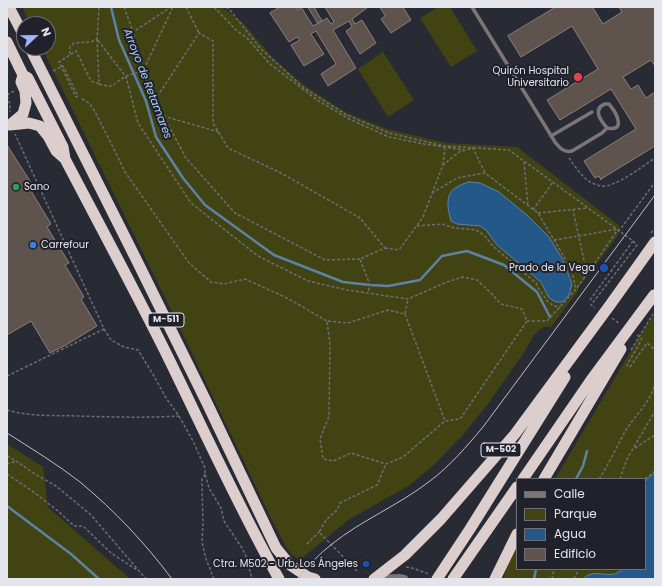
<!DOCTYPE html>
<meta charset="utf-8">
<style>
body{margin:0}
#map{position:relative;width:662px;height:586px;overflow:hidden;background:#292b34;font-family:Poppins,sans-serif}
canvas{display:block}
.frame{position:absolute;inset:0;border:8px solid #e4e5ec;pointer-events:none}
.legend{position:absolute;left:516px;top:478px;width:130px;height:92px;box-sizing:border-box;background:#20212a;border:1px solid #6e6f78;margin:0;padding:5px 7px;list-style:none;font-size:12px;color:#e4e5ec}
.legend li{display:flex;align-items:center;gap:8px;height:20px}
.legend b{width:20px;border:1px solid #6e6f78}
.north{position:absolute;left:16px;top:16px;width:40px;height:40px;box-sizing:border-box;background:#20212a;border:1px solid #6e6f78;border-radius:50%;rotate:68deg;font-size:11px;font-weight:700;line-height:16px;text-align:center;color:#e4e5ec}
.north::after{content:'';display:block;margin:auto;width:14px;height:18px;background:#a2b2fd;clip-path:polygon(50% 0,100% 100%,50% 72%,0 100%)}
</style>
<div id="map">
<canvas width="662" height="586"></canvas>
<div class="frame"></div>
<ul class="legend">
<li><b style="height:5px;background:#7c7575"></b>Calle</li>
<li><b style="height:11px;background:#424313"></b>Parque</li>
<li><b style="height:11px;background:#245888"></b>Agua</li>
<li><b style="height:11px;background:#5f534d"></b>Edificio</li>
</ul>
<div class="north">N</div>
</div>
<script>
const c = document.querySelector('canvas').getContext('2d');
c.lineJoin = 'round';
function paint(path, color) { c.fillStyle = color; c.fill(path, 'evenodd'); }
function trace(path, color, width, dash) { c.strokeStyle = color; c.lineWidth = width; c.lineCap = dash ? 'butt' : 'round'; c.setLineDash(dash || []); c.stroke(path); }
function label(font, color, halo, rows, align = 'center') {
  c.font = font + ' Poppins,sans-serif'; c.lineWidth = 4; c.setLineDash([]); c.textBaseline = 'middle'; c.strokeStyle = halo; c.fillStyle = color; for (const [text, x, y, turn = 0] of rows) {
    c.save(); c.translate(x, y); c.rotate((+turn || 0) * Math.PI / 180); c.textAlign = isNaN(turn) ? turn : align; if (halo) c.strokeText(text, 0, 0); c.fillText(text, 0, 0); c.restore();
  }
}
const green = new Path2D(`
 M22,7h200l21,16 30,35 32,28 42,27 40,16 59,14 71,4 103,79 -3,11 -38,50 -1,4 -27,36h-8l-5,4 -4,4 -11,19 -35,50 -26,32 -27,28 -25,21 -62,35 -48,40 -8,-5 -6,-8 -15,-29 -93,-194 -136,-276h6v-24h-18z
 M438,7h12l27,44 -26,16 -31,-49z
 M383,52l31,48 -26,17 -30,-48z
 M655,313v266h-152l10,-29 4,-6v25h128v-90h-90l87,-147z
 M7,444l36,23 5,40 82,72h-123z`);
const water = new Path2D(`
 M469,182l11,1 19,9 28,23 22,22 14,23 9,24 -3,11 -6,7h-7l-7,-4 -8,-16 -44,-37 -11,-15 -6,-4 -23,-2 -6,-3c-3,-11 -7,-28 6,-34 3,-2 8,-4 12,-5z
 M655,473v106h-72c13,-13 26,3 40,-10h22v-87l2,-3z`);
const stream = new Path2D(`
 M111,7l8,33 27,61 10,36 27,41 22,27 69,50 69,27 27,3 18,1 32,-6 22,-24 25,-5 37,14 33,27 13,25
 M576,479l7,-13 4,-15
 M7,506l64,48 28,25
 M534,579l2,-10`);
const building = new Path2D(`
 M281,7h15l2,3 3,-3 12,19 14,-8 4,6 3,-2 -9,-15h42v1l-15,11 3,5 7,-4 14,23 -16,11 -14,-23 6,-4 -3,-6 -16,9 23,38 -28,18 -7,-12 15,-10 -20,-33 -5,3 13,20 -20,12 -13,-21 9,-5 -3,-3 -8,5 -19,-29z
 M308,7h6l8,14 -4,2z
 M380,7h23l8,13 -20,13 -10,-14 4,-3z
 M556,7h38l-1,1 10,16 19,-12 -3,-5h36v59l-4,-6 -28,17 8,12 7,-4 8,13 9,-6v54l-54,33v1l-2,-4 -4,2 -11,-17 52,-32 -25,-40 -51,31 -13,-20 51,-31 -26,-43 -51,31 -13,-21z
 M7,145l28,44 -4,2 20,33 -4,3 22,36 -4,2 19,32 -3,2 16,27 -31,19 -16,8 -19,-32 -24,14z`);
const path = new Path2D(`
 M124,7l9,25
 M186,7l13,26
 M214,7l22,23 11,8 23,26 47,36 32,19 40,18 35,7 40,6
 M226,7l4,3 30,38 44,40 41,26 44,19 55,13 65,4 124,91 4,4 -46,60 4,3
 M70,54v-7l4,-4 17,-1 6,-3 2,-32
 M53,71l10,-5 15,30 -2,1 -17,-35 17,-11 15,30 8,3 -2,-45 29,38 12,46 53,80 67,53 50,25 39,9 61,9 39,-17 16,-5 14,3 15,14 9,10 21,5 5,12 -67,98 -15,2 -42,36 -17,7 -35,-11 -18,8 -10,-2 -3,-20 9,-23 1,-72 -3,-23 21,2 40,-13 17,4 3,-15
 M99,84c18,5 12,0 26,-7 5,-3 12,-4 18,-6l30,-64
 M7,95l7,-4
 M7,96l3,8v8
 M82,99l7,4 5,7 17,33 14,29 64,91 22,19 13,2 21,-5 42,19 40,23
 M155,100l-12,-29 -10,-39 38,-25
 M163,116l56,16
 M569,158c5,7 11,16 18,22 4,3 9,5 14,6 14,2 42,-20 54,-28
 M524,162l4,44
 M443,165l2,-17
 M432,193l25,-15 28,-5 53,40 28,47 7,16 3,13
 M533,210l20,-28
 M538,213l50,-5
 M417,226l25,-2 13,4 21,2 8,5 8,10 10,9 34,29 3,6 9,13 6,4 6,1
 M651,233l4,-5
 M554,240l25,-4 38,-7
 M385,248l14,2 24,-33 20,-52 16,-13 14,-4 12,25
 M360,259l-35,1 -90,-47 -49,-55 -31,-58 44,-67 14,8v82l15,25 53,25 79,45 25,30 -25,11 10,26 -2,8
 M585,265l10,-2
 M570,268l15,-3 -12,-55
 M590,300l43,-59
 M405,314l40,107
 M612,318l8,6
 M527,321h20l29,-32 19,-26 21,-31 3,-1 36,-49
 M104,329l7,11 13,7 14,3 16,26 12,22 13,18 14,25 12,27v6l4,14 12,20 3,13 18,27 4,8 6,23
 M637,335l5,4 -15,26 3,2 17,-24 8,7
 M631,350l22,-36
 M7,376l97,-47 -89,-195
 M7,410c23,7 47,5 70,6 34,1 68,2 102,0
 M635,448l20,-13
 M7,456l9,5 19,13 21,12 35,29 55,64
 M7,464l9,-3
 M7,474l24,16 27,21 16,15h9l28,27 26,17
 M205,474l-3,5v5l1,39 -1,19 4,17 8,20
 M599,479c10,-15 18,-33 27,-49 10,-16 25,-28 29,-47
 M620,479l7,-20 28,-48
 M645,479l10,-8
 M307,544l12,-12
 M406,567l6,1 17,6
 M357,571l-38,-39 7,-12 11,-10 3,-7 37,-18 9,-21
 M552,579l2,-10
 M574,579l5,-10`);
const service = new Path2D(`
 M472,7l83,135c5,6 9,11 17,9l30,-18 5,-5
 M605,104h4c7,8 18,28 -2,24 -6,-7 -15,-19 -2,-24z
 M551,136l41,-24`);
const tertiary = new Path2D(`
 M376,579l23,-1 5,1`);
const trunk = new Path2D(`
 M9,7l15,29
 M7,42l16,33 5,3 35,69 2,12c33,63 67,126 99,190 38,77 73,155 115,230
 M30,48l106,211 71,144 69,145 14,17 18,12 7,2
 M10,125l19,-2 11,3 8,10 8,15 9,8
 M10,125l13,-11 3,-11 -1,-12 -4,-9 2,-7
 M523,479l68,-99 63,-85
 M544,479l77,-130
 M374,579l31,-24 36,-36 74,-85 95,-129 45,-63
 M437,579l33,-50 95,-152
 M453,579l64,-92
 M495,579l22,-45`);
const tram = new Path2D(`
 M7,433c25,16 50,31 73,49 35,29 65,61 92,97
 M297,579c11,-13 22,-25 35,-35 30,-24 67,-39 98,-63 20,-15 37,-35 53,-54l172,-232`);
const markers = [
 [578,77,5,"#e0444e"],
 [16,187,4,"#2e9e5b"],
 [33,245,4,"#3f7fe0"],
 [604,268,5,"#1a4fb4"],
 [366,564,4,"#1a4fb4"]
];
const shields = [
 [166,320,36],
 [501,450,40]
];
const shieldNames = [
 ["M-511",166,320],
 ["M-502",501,450]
];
const poiNames = [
 ["Quirón Hospital",569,71],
 ["Universitario",569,83],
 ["Sano",24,187,"left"],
 ["Carrefour",41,245,"left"],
 ["Prado de la Vega",595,268],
 ["Ctra. M502 - Urb. Los Ángeles",358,564]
];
const waterNames = [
 ["Arroyo de Retamares",147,84,69]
];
paint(green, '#424313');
paint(water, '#245888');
trace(water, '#5e82a6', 1);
trace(stream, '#5e82a6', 2.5);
paint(building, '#5f534d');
trace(building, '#8b7e78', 1);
trace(path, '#6c6e76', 1.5, [3, 2]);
trace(service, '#7c7575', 3.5);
trace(tertiary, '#7c7575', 8);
trace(trunk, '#ddcece', 11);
trace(tram, '#bebfc6', 1);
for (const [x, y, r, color] of markers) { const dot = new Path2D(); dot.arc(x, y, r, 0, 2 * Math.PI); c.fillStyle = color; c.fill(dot); trace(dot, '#20212a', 1.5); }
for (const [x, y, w] of shields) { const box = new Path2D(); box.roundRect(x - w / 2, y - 7, w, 14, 3); c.fillStyle = '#20212a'; c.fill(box); trace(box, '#e4e5ec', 1); }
label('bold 9px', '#e4e5ec', null, shieldNames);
label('10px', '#e4e5ec', '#20212a', poiNames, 'right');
label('italic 11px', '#a5cffa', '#20212a', waterNames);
</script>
